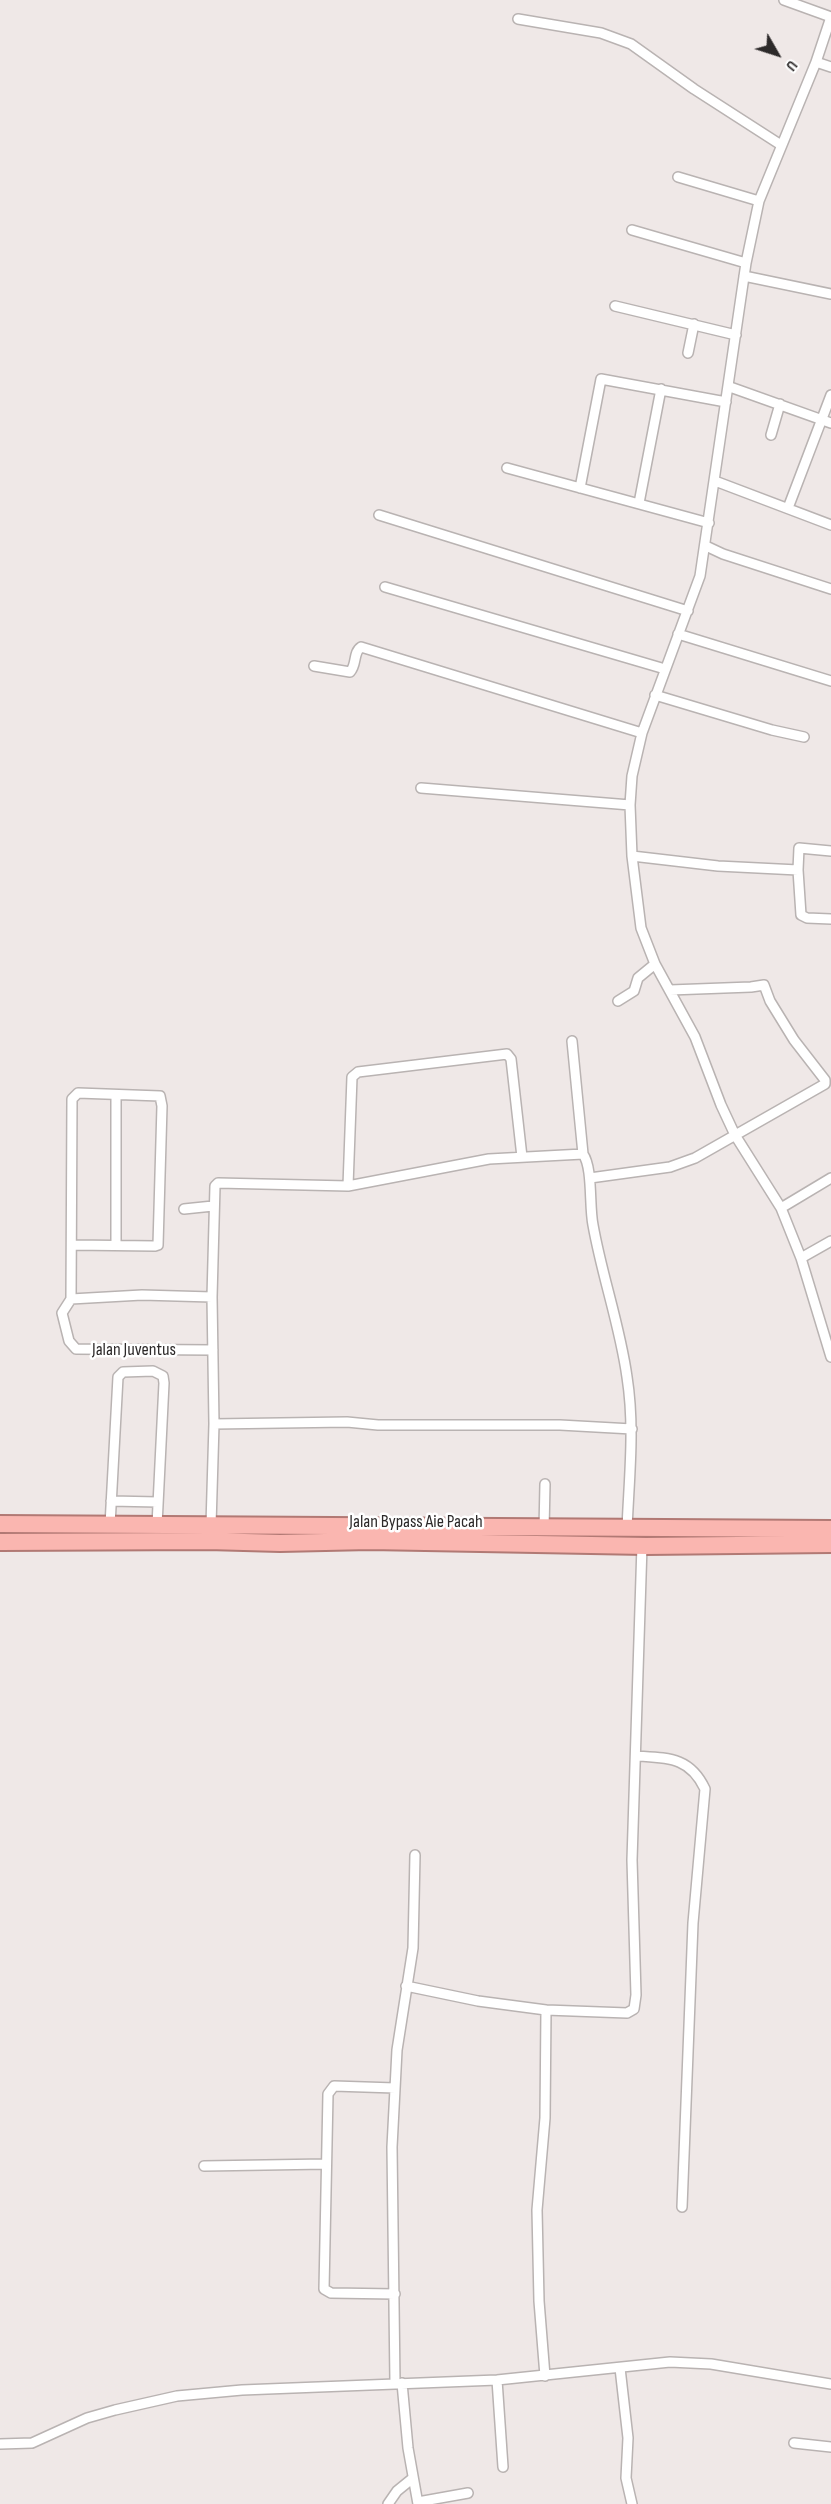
<!DOCTYPE html>
<style>
body{margin:0}
#map{position:relative;width:831px;height:2504px;overflow:hidden;background:#efe8e7;font-family:"Sofia Sans Condensed",sans-serif}
canvas{display:block}
.north{position:absolute;left:747px;top:24px;width:60px;height:60px;-webkit-text-stroke:4px #fff;paint-order:stroke;rotate:129deg;font-size:16px;font-weight:700;line-height:24px;text-align:center;color:#2d2a2a}
.north::after{content:'';display:block;margin:auto;width:21px;height:27px;background:#2d2a2a;clip-path:polygon(50% 0,100% 100%,50% 72%,0 100%)}
</style>
<div id="map">
<canvas width="831" height="2504"></canvas>
<div class="north">U</div>
</div>
<script>
const c = document.querySelector('canvas').getContext('2d');
c.lineJoin = 'round';
function trace(path, color, width, dash) { c.strokeStyle = color; c.lineWidth = width; c.lineCap = dash ? 'butt' : 'round'; c.setLineDash(dash || []); c.stroke(path); }
function label(font, color, halo, rows, align = 'center') {
  c.font = font + ' "Sofia Sans Condensed",sans-serif'; c.lineWidth = 5; c.setLineDash([]); c.textBaseline = 'middle'; c.strokeStyle = halo; c.fillStyle = color; for (const [text, x, y, turn = 0] of rows) {
    c.save(); c.translate(x, y); c.rotate((+turn || 0) * Math.PI / 180); c.textAlign = isNaN(turn) ? turn : align; if (halo) c.strokeText(text, 0, 0); c.fillText(text, 0, 0); c.restore();
  }
}
const minor = new Path2D(`
 M784,0l47,17
 M831,17l-15,45 -57,139 -13,62 -46,313 -58,157 -10,43 -2,29 2,51 9,72 14,36 40,73 26,68 14,30 46,73 20,50 30,99
 M518,19l83,14 30,11 63,45 87,56
 M816,62l15,5
 M678,177l81,24
 M632,230l114,33
 M744,276l87,18
 M615,306l121,29
 M688,353l6,-29
 M730,387l101,36
 M771,435l9,-31
 M507,468l202,55
 M715,481l116,44
 M580,488l21,-109 125,23
 M639,503l22,-114
 M788,508l43,-113
 M379,515l309,96
 M706,546l17,8 108,35
 M385,587l280,82
 M678,634l153,47
 M314,666l36,6c7,-7 3,-20 11,-25l281,86
 M655,695l117,35 32,7
 M421,788l209,17
 M632,856l86,10 80,4 1,-22 32,3
 M798,870l3,45 6,3 24,1
 M618,1001l16,-10 4,-13 17,-14
 M572,1041l11,113
 M116,1096v149
 M590,1178l80,-11 25,-9 130,-74v-4l-31,-40 -24,-39 -6,-16 -13,2 -81,3
 M348,1186l4,-109 6,-5 149,-18 4,5 11,98
 M781,1208l50,-30
 M184,1209l29,-3
 M72,1245l83,1 3,-1 4,-139 -2,-10 -82,-3 -6,6 -1,200 71,-4 70,2
 M801,1258l30,-17
 M71,1299l-9,14 7,28 7,8 137,1
 M111,1501l47,1
 M110,1525l8,-148 5,-5 30,-1 10,5 1,7 -7,142
 M211,1525l3,-101
 M544,1529l1,-45
 M627,1529c2,-51 8,-101 0,-152 -7,-51 -25,-101 -34,-152 -4,-19 0,-57 -10,-71l-94,5 -141,27 -130,-3 -3,3 -3,111 2,127 133,-2 31,3h182l72,4
 M637,1756c31,2 53,1 68,33l-12,134 -11,284
 M406,1986l72,15 68,9
 M395,2088l-61,-2 -6,8 -4,195 7,4 64,1
 M204,2166l122,-2
 M620,2368l8,70 -2,40 6,26
 M545,2376l-6,-75 -2,-91 8,-92 1,-108 81,3 7,-4 2,-14 -4,-135 10,-315
 M497,2380l6,87
 M395,2383l-3,-236 5,-97 16,-102 2,-93
 M402,2383l6,65 10,56
 M794,2443l37,4
 M0,2444l32,-1 55,-25 28,-8 62,-14 65,-6 255,-10 173,-18 41,2 120,20
 M418,2502l50,-9
 M388,2504l9,-13 16,-13`);
const trunk = new Path2D(`
 M0,1524l831,5
 M0,1542l208,-1 72,2 90,-2 276,5 185,-2`);
const streetNames = [
 ["Jalan Juventus",134,1350],
 ["Jalan Bypass Aie Pacah",416,1522]
];
trace(minor, '#b9b3b2', 12);
trace(trunk, '#b17974', 20);
trace(minor, '#fff', 9);
trace(trunk, '#fab6b0', 16);
label('18px', '#2d2a2a', '#fff', streetNames);
</script>
